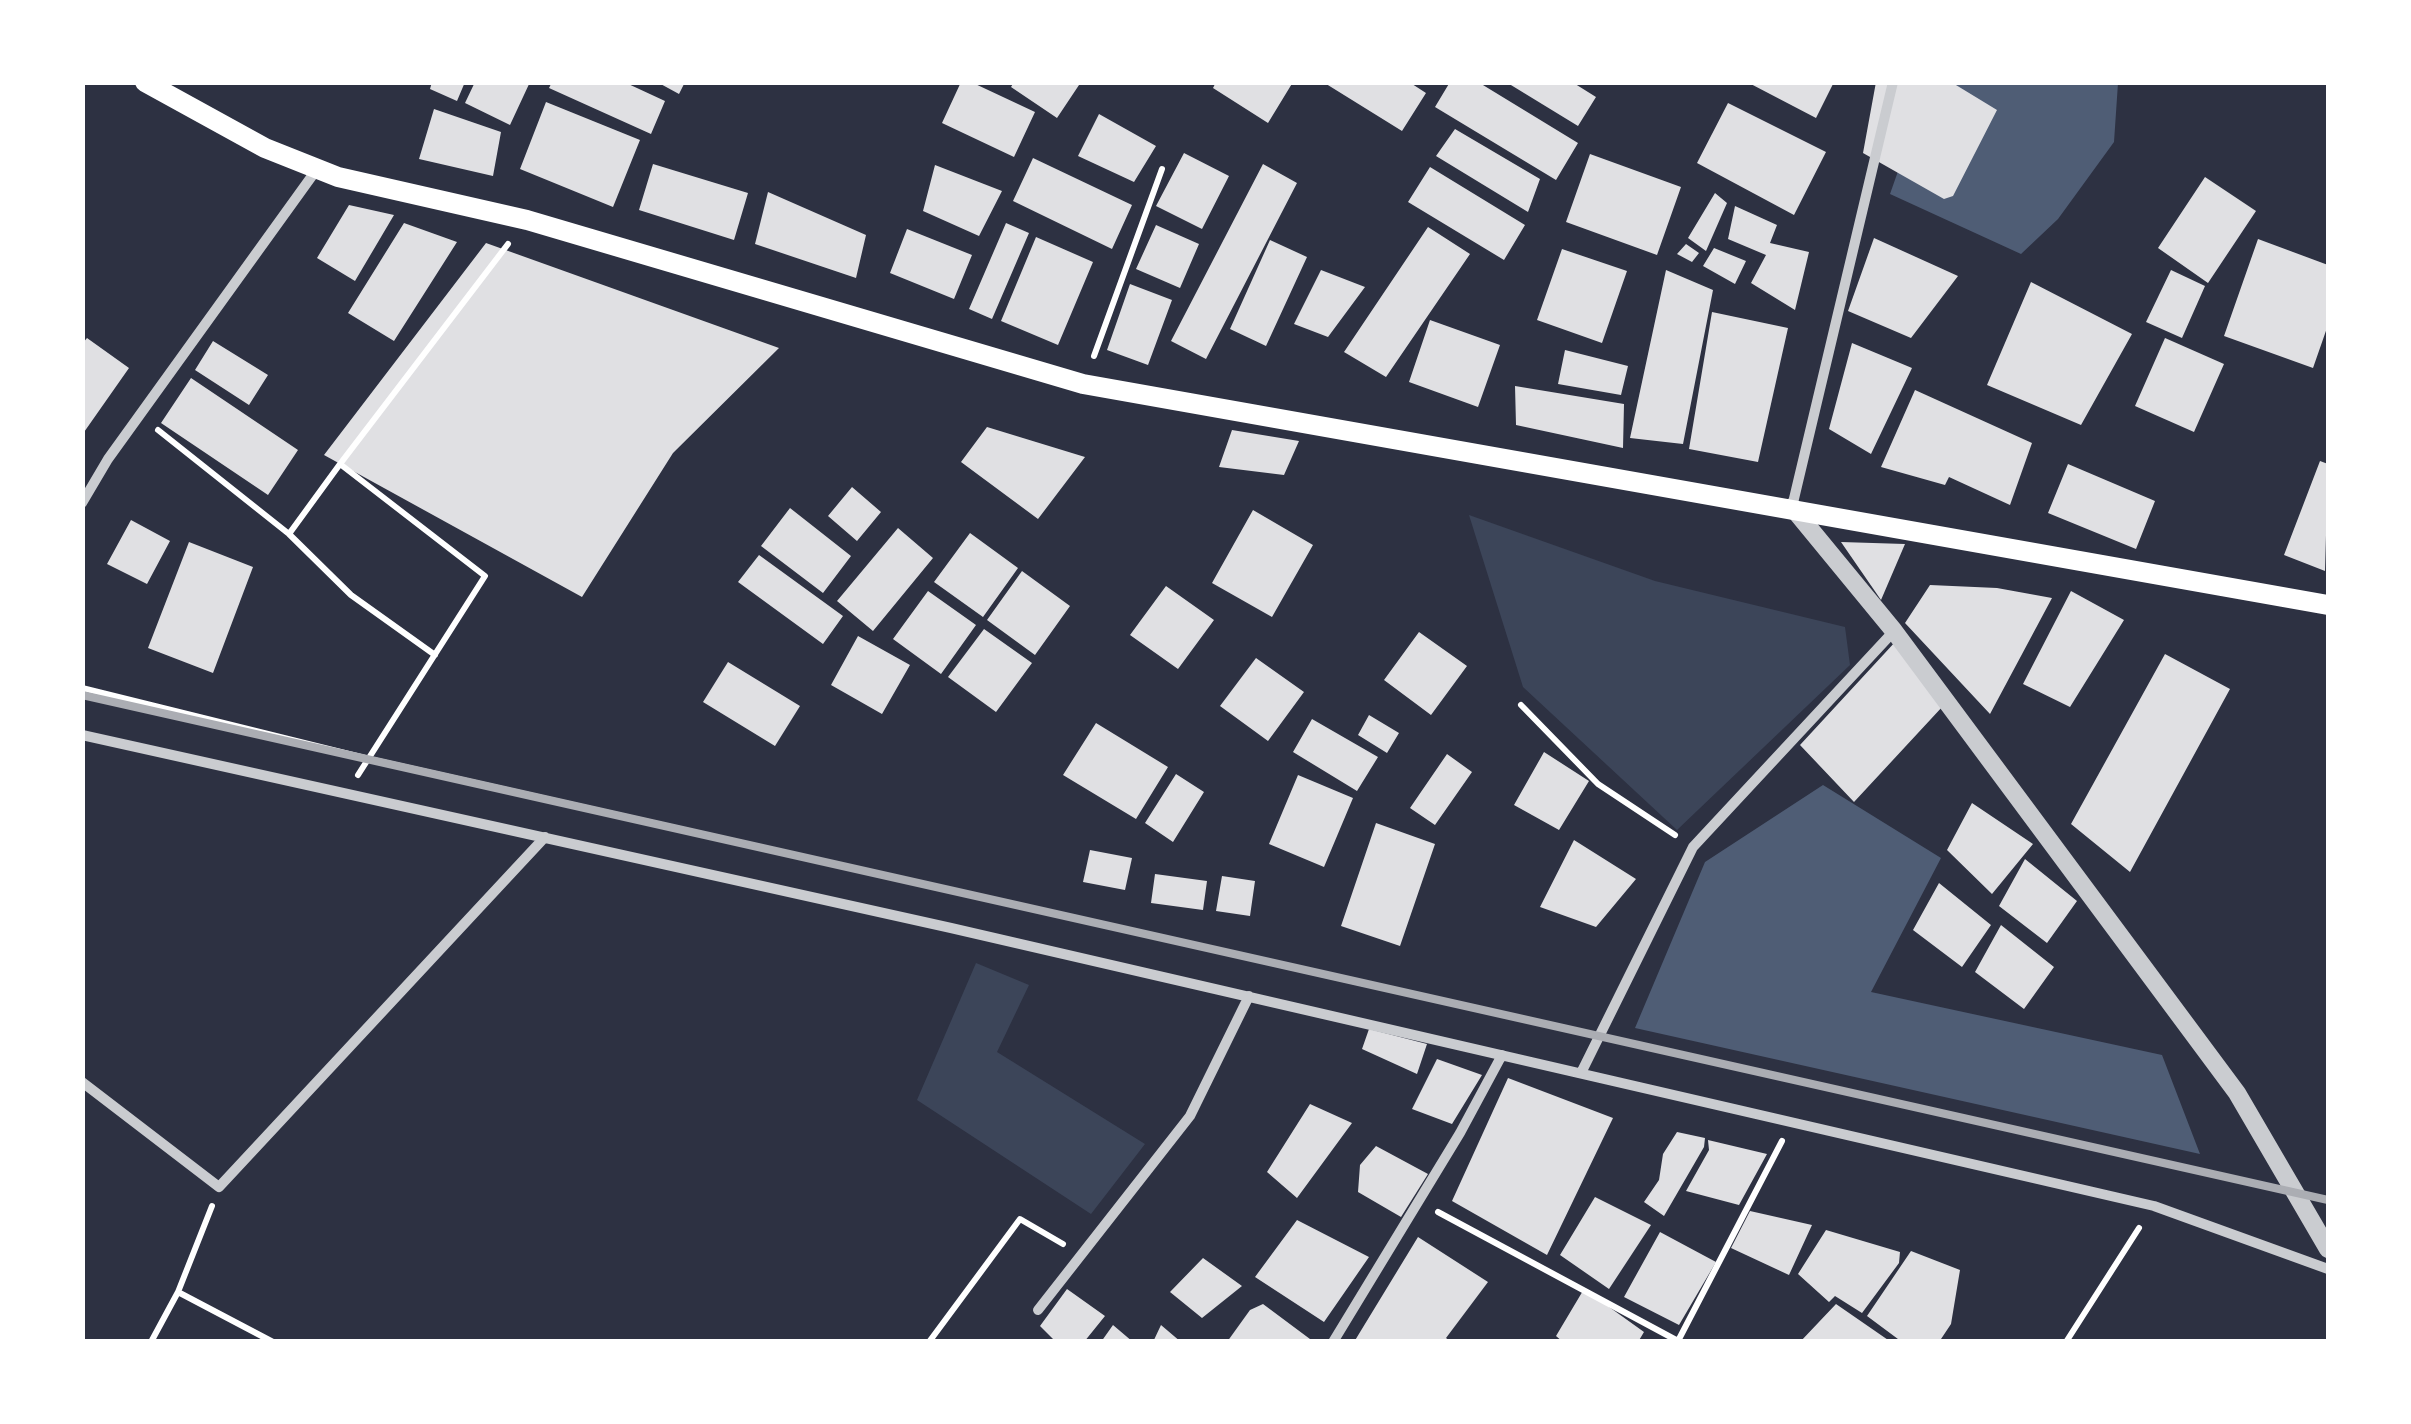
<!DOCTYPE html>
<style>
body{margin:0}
#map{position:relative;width:2411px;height:1424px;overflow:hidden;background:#2d3142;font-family:"Open Sans",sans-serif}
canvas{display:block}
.frame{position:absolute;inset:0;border:85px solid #fff;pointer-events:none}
</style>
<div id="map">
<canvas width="2411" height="1424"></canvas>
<div class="frame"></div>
</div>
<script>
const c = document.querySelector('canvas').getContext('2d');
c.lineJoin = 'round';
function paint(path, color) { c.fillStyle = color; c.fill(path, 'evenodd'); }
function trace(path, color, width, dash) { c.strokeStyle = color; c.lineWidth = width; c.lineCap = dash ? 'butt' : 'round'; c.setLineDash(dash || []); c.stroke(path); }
const green = new Path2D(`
 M1469,515l186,66 190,46 5,38 -173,165 -154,-143z
 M976,963l53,22 -32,67 148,92 -54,70 -174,-114z`);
const water = new Path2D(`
 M1929,83h189l-4,59 -56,77 -37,35 -131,-60z
 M1823,785l118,73 -70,134 291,63 38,99 -565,-126 70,-166z`);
const building = new Path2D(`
 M432,82h33l-8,19 -27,-12z
 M475,82h55l-20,43 -45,-22z
 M552,82h72l41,19 -14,33 -102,-46z
 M657,82h28l-6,12z
 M961,82h10l64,30 -21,45 -72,-34z
 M1014,82h67l-24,36 -46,-31z
 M1216,82h77l-25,41 -55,-35z
 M1323,82h86l17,11 -24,38z
 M1450,82h28l100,61 -22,37 -121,-73z
 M1506,82h66l24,15 -18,29z
 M1747,82h87l-18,36z
 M1876,82h75l46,28 -44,86 -9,3 -81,-46z
 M546,102l94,38 -27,67 -93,-38z
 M1728,103l98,49 -32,63 -97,-52z
 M434,109l67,23 -8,44 -74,-17z
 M1099,114l57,32 -22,36 -56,-26z
 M1455,129l85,50 -12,33 -92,-56z
 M1184,153l45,23 -27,53 -46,-23z
 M1590,154l91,33 -24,68 -91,-33z
 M1033,158l99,47 -20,44 -99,-48z
 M653,164l95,29 -14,47 -95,-30z
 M1263,164l34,19 -91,176 -35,-18z
 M935,165l67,26 -23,45 -56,-25z
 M1430,167l95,58 -21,35 -96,-58z
 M2205,177l51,34 -48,72 -50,-35z
 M768,192l98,43 -10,43 -101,-34z
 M1715,193l12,10 -21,48 -18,-13z
 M349,205l45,10 -39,66 -38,-23z
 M1735,206l42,19 -7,18 39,9 -14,58 -44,-27 15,-28 -38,-16z
 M404,223l53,19 -63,99 -46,-28z
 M1006,223l23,10 -37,86 -23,-10z
 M1156,225l43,19 -19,44 -44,-19z
 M1428,227l42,27 -84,123 -42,-25z
 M907,229l65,26 -18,44 -64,-26z
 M1036,237l57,25 -35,83 -57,-24z
 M1874,238l84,38 -47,62 -63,-27z
 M2258,239l70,26v60l-15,43 -89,-32z
 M1270,240l37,17 -41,89 -36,-17z
 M486,243l293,105 -106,105 -91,144 -258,-142z
 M1686,244l13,9 -7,9 -15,-8z
 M1714,248l32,13 -11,23 -32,-18z
 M1562,249l65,22 -25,72 -65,-23z
 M1321,270l44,17 -37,50 -34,-13z
 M1666,270l47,20 -30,154 -53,-6z
 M2171,270l34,16 -23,52 -36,-16z
 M2031,282l101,52 -51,91 -94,-40z
 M1130,284l42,16 -24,65 -41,-15z
 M1712,312l76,16 -30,134 -69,-13z
 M1430,320l70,25 -22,62 -69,-25z
 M87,338l42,30 -47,67v-91z
 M2165,338l59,26 -30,68 -59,-26z
 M213,341l55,34 -19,30 -54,-35z
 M1852,343l60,25 -41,86 -42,-25z
 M1565,350l63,16 -7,29 -63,-11z
 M191,378l107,72 -30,45 -107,-72z
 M1515,386l109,18 -1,44 -107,-23z
 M1915,390l117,53 -22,62 -61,-28 -4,8 -64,-18z
 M987,427l98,30 -47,62 -77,-57z
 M1232,430l67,11 -15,34 -65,-8z
 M2320,461l8,3 -3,107 -41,-16z
 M2068,464l87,37 -19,48 -88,-36z
 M852,487l29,25 -24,29 -29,-25z
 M790,508l61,48 -28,37 -62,-47z
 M1253,510l60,35 -41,72 -60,-34z
 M131,520l39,21 -23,43 -40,-20z
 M898,528l35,30 -60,73 -36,-30z
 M970,533l48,35 -35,49 -49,-35z
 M189,542l64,25 -40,106 -65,-25z
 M1841,542l64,2 -24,56z
 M759,555l84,61 -20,28 -85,-62z
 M1022,571l48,35 -35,49 -48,-35z
 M1930,585l67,3 55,10 -62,116 -85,-91z
 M1166,586l48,34 -36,49 -48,-34z
 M928,591l48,34 -35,49 -48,-35z
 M2071,591l53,29 -54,87 -47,-23z
 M984,629l48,34 -36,49 -48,-35z
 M1419,632l48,34 -36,49 -47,-35z
 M858,636l52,29 -28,49 -51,-29z
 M1896,641l47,65 -89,96 -54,-57z
 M2165,654l65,35 -100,183 -59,-48z
 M1256,658l48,34 -36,49 -48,-35z
 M728,662l72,44 -25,40 -72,-44z
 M1369,715l30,18 -12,20 -29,-18z
 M1312,719l66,38 -21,34 -64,-39z
 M1096,723l72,44 -32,52 -73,-44z
 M1544,752l45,29 -30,49 -45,-25z
 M1447,754l25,18 -37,53 -25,-17z
 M1176,774l28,18 -31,50 -28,-19z
 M1298,775l55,23 -29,69 -55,-23z
 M1972,803l61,41 -41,50 -45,-44z
 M1376,823l59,21 -35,102 -59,-20z
 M1574,840l62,39 -40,48 -56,-20z
 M1090,850l42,8 -7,32 -42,-8z
 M2025,859l52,42 -30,42 -48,-37z
 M1155,874l52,7 -4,29 -52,-7z
 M1222,876l33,5 -5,35 -34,-5z
 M1939,883l52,42 -29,42 -49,-37z
 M2001,925l53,42 -30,42 -49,-37z
 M1369,1029l58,15 -10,30 -55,-25z
 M1437,1059l45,16 -30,49 -40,-15z
 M1508,1078l105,40 -66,137 -95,-54z
 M1310,1104l42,19 -55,75 -30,-26z
 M1677,1132l28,6 -1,9 -40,69 -20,-14 15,-22 4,-26z
 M1708,1140l59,14 -28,51 -53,-14 23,-41z
 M1376,1146l52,28 -27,43 -43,-25 2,-27z
 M1595,1197l56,28 -42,64 -49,-34z
 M1750,1211l62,14 -23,50 -58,-27z
 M1297,1220l72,37 -45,65 -69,-45z
 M1826,1230l74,22 -1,11 -37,50 -27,-17 -6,6 -31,-28z
 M1660,1232l56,30 -37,63 -55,-28z
 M1418,1237l70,45 -42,56 5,4h-97z
 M1911,1251l49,19 -9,54 -12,18h-37l-35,-26z
 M1203,1258l39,28 -40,32 -32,-26z
 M1067,1289l38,27 -21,26h-28l-16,-16z
 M1584,1289l60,43 -6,10h-75l-7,-6z
 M1263,1304l51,38h-87l23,-32z
 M1836,1304l55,38h-91z
 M1113,1325l20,17h-32z
 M1161,1325l20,17h-28z`);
const path = new Path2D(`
 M1094,356l68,-187
 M158,430l131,104 62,61 84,60
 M289,534l51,-70
 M82,688l287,71 997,225
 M1521,705l77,79 77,51
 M358,775l127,-199 -145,-112 168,-220
 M212,1206l-34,86 95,50
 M1438,1212l240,129 104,-200
 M151,1342l27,-50
 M929,1342l91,-123 43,25
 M2066,1342l73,-114`);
const minor = new Path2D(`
 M82,503l26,-44 209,-290
 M1792,507l101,-425
 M82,735l869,193 1203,278 174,63
 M1581,1073l112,-226 201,-216
 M82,1082l137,105 326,-350
 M1038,1310l152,-194 59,-120
 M1333,1342l127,-209 42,-78`);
const tertiary = new Path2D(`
 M1792,507l102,124 343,462 91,156`);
const secondary = new Path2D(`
 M145,82l120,66 73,29 189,43 556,164 1245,221`);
const rail = new Path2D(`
 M82,695l2246,505`);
paint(green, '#3c4559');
paint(water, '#4f5d75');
paint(building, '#e0e0e3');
trace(path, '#fff', 6);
trace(minor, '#caccd0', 10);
trace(tertiary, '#caccd0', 18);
trace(secondary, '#fff', 20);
trace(rail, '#abadb3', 8);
</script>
